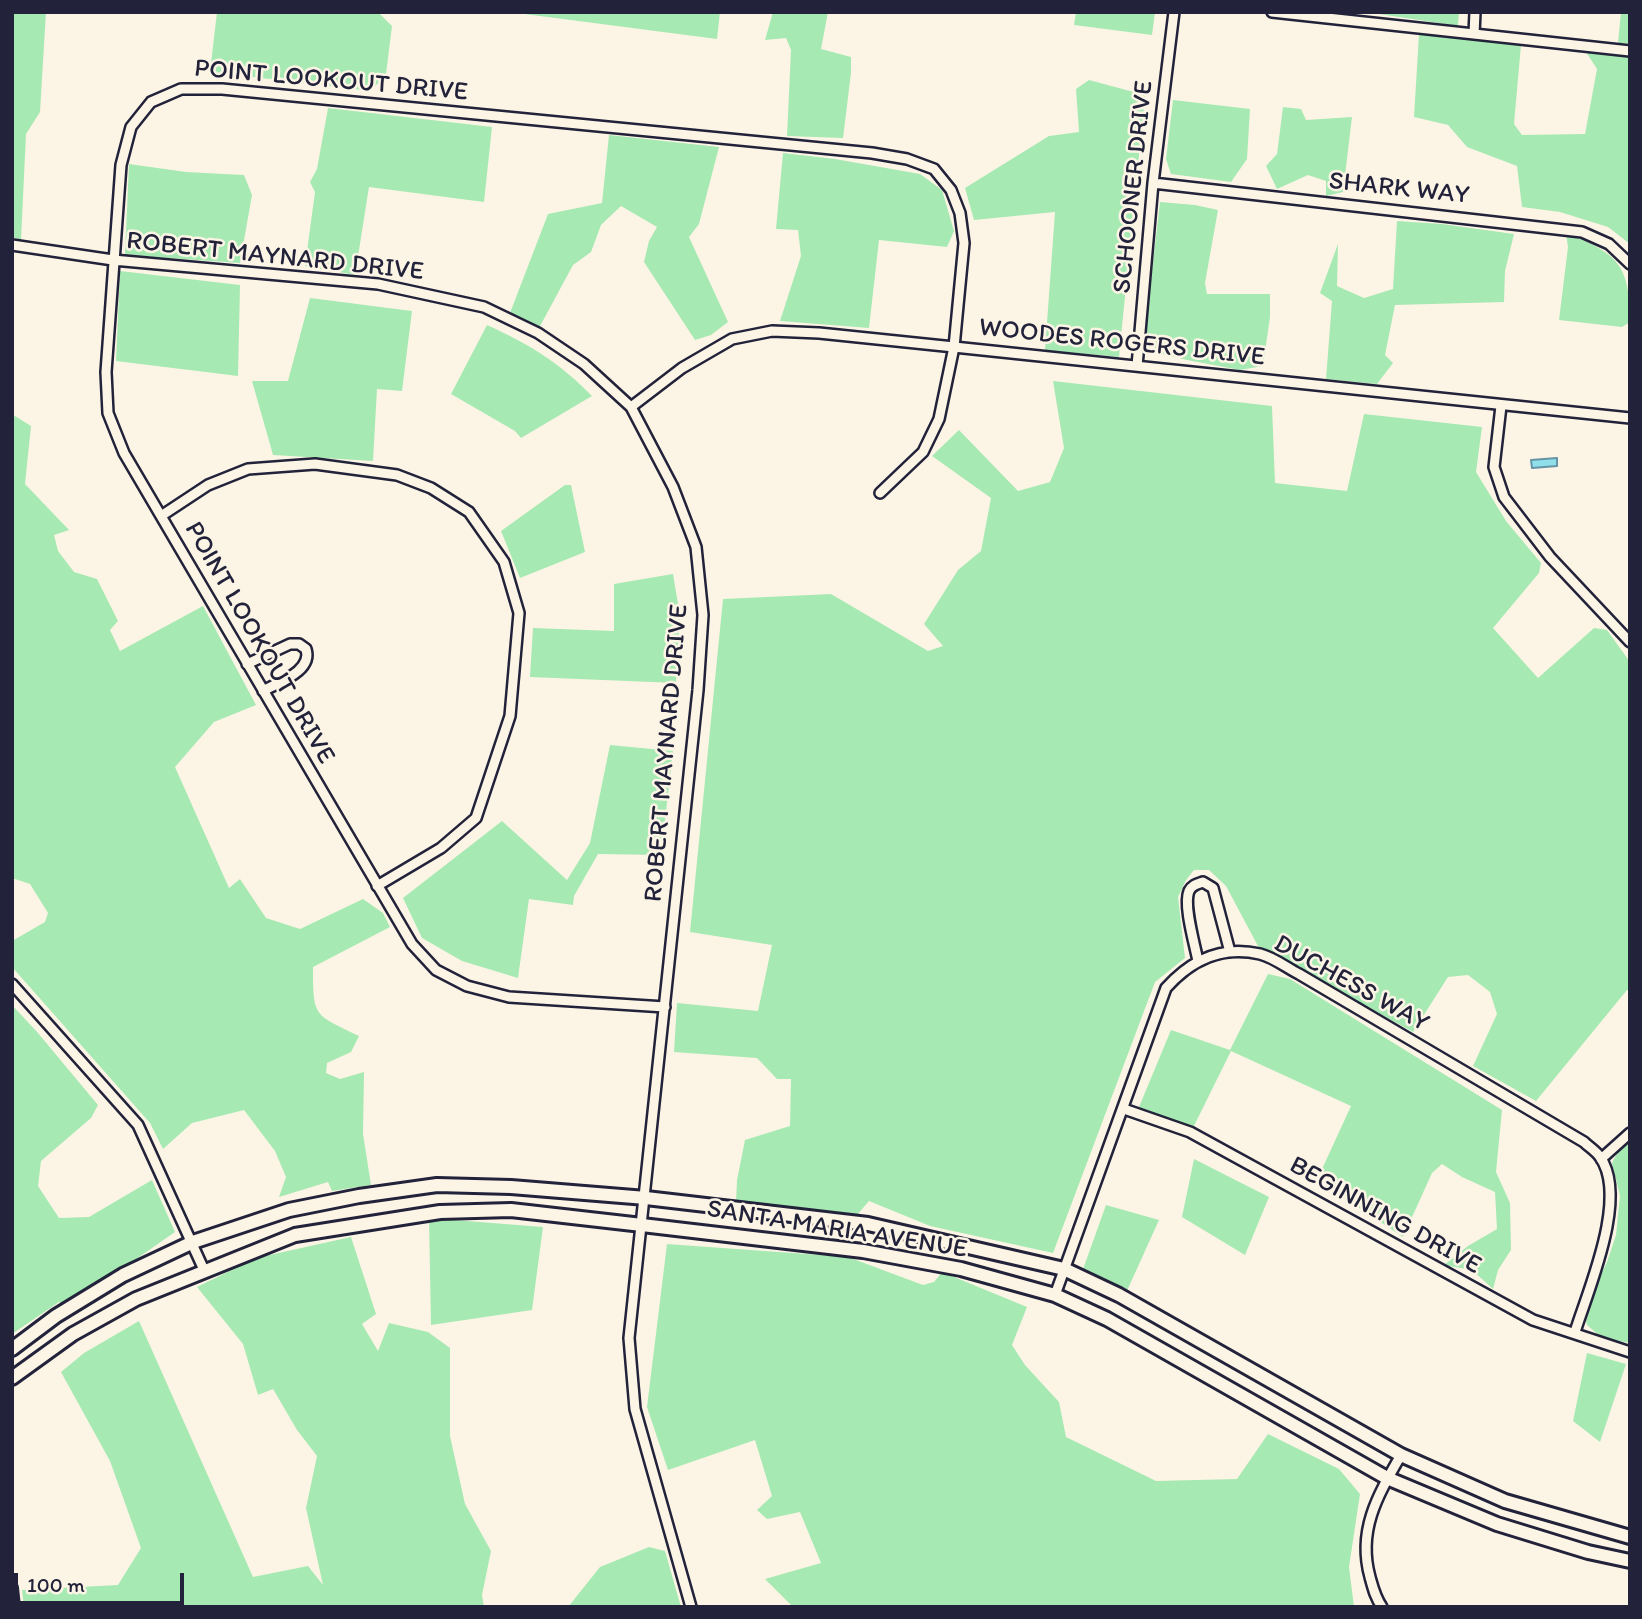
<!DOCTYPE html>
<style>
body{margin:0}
#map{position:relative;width:1642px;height:1619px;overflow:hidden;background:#fcf5e5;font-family:Itim,sans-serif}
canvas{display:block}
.frame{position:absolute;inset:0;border:14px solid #22223b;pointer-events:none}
.scale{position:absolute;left:14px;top:1573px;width:170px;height:32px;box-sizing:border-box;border:4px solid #22223b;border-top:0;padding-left:9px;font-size:21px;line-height:24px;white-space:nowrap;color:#22223b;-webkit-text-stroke:5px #fcf5e5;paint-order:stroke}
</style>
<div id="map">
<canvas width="1642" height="1619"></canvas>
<div class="frame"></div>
<div class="scale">100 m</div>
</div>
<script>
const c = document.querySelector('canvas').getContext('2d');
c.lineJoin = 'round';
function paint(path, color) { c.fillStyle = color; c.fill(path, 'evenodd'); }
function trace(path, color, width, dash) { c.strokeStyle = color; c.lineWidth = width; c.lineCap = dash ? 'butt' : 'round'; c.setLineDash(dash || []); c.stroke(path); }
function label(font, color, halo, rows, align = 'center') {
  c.font = font + ' Itim,sans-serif'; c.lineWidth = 5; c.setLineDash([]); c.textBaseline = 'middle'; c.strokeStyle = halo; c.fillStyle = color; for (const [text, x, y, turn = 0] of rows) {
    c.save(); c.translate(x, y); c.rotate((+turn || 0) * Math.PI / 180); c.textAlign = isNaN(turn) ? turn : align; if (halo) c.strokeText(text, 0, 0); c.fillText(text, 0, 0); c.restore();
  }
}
const green = new Path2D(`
 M12,12h34l-6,100 -14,22 -5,106 -9,-3z
 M217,12h161l14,14 -6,48 -15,17 -161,-19z
 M509,12h211l-3,27z
 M773,12h55l-7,37 30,8v16l-8,65 -56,-2 4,-86 -5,-12 -21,2z
 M1076,12h79l-3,23 -78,-10z
 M1366,12h93l-1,14z
 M1621,12h9v32l-12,-1z
 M1419,34l102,11 -7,79 8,11 63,-1 12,-65 -11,-17 44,5v187l-22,-17 -48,-15 -38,-5 -5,-41 -50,-19 -19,-22 -34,-8z
 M1089,80l56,15 -26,262 -74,-7 10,-138 -81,8 -9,-32 84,-52 30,-4 -3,-43z
 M1173,100l77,9 -3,50 -16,23 -60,-8 -5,-15z
 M1283,107l18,2 5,11 46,-3 -9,75 -17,4v-15l-18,-6 -31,14 -11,-23 11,-12z
 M328,108l164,19 -8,75 -115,-15 -14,88 -50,-9 10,-74 -5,-10 7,-13z
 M609,135l110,12 -20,77 -10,13 39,85 -17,13 -16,5 -51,-78 5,-21 8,-14 -36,-21 -20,19 -10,27 -18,13 -34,63 -29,-15 38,-99 54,-11z
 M783,153l52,6 85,15 22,16 12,41 -7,16 -68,-7 -10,88 -89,-7 21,-65 -3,-26 -22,-1z
 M129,164l57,8 58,3 8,20 -12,68 -115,-8z
 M1160,202l35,3 23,5 -13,73 2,11h63v23l-7,49 -23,4 -53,-10 -44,-11z
 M1397,221l45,3 72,10 -9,37 -1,31 -109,3 -10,50 8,8 -16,21 -51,-5 6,-78 -12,-8 18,-49 -1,42 27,12 29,-9z
 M1566,233c52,21 64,31 64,89l-8,5 -63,-7 9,-73z
 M120,271l120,14 -2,91 -122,-15z
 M310,298l102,13 -10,80 -25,-2 -4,72 -100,-6 -21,-74h36z
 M487,325c42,19 73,38 105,71l-71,42 -6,-7 -64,-37z
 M1053,381l219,25 3,77 72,8 17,-77 118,13 -6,45 30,49 35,42 -2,10 -46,55 45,50 56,-50 13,2 23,32v329l-3,-1 -91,111 -63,-35 24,-52 -7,-22 -22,-17 -20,2 -35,55 -154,-84 -33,-62 -17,-16h-15l-8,10 -8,17 7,61 -30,24 -102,271 -123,-27 -61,-25 -12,14 -121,-12 1,-23 8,-40 45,-14 1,-47h-14l-20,-21 -83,-6 3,-49 81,8 14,-66 -82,-13 33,-333 108,-5 97,57 15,-5 -19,-22 34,-54 23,-19 10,-53 -59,-42 27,-26 59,61 32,-9 14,-34z
 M15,416l16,10 -6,58 44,46 -15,5 4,16 16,21 23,7 21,42 -8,9 10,21 83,-45 53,99 -42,17 -39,45 54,121 11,-9 26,39 34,11 63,-30 20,14 7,14 -77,40c0,51 1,47 46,69l-8,16 -24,11 -1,10 14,6 24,-7 -1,62 8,51 -39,6 -4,-9 -49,15 7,-20 -11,-26 -31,-41 -52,13 -29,26 -13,-26 -138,-156v-26l33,-19 3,-9 -18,-29 -18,-6v-461z
 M565,485h6l14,67 -65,26 -19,-47z
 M673,574l7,42 -4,67 -146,-6 3,-49 81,3v-47z
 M610,745l63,6 -12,104 -63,-1 -24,42 -1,9 -44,-6 -11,79 -56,-17 -40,-23 -19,-40 99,-77 65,59 23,-37z
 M1268,974l22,5 212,131 -6,62 14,31 1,47 -13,20 -5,19 -21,-19 -28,-5 24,-19 29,-17 -2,-37 -33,-15 -20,-13 -10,9 -29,64 -86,-57 34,-74 -120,-55 -38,77 -54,-21 32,-77 59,20z
 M12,1005l26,28 60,72 -7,13 -50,43 -3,25 21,32 30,-1 63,-37 23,52 -109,76 -7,-6 -47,32z
 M1630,1144v199l-28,-5 -15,-13 -1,-4 4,-24 17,-35 9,-27 4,-39 -8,-33 9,-17z
 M1194,1159l75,38 -24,58 -63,-38z
 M1106,1205l53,15 -33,73 -44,-21z
 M429,1218l114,9 -11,83 -101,15z
 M351,1237l25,77 -14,10 16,27 11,-28 39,9 22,16v88l15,68 26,47 -9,44 2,12h-460l-2,-17 96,-5 23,-37 -31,-87 -49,-89 23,-19 55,-32 114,256 55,-11 15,19 -17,-77 11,-52 -20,-26 -24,-41 -15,6 -15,-51 -46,-57 59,-29z
 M667,1244l181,13 75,28 11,-3 8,-10 85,35 -15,38 13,20 34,37 7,35 90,44 81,-2 31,-45 71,35 21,25 -11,73 5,40h-561l-28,-28 56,-16 -21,-51 -33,7 -10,-9 15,-14 -17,-56 -87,30 -21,-63z
 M1587,1353l39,11 -26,78 -27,-21z
 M649,1547l16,4 16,56h-113l32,-40z`);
const water = new Path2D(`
 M1557,458v8l-25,2 -1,-8z`);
const street = new Path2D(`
 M1272,12l358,39
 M1474,34l1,-22
 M1153,183l429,49 27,12 21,20
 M12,245l101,15 265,24 106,23 54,26 46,31 47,43 42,80 23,60 7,68 -5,75 -69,648 6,71 56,198
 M1137,366l16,-183 21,-171
 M1501,406l-7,61 10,30 46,60 80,85
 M631,407l51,-39 50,-29 40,-8 47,2 135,14 676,71
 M161,516l47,-31 40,-16 67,-5 82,11 34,13 38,24 35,50 15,51 -9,103 -34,102 -35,30 -64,38
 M247,664l43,-20h9l7,5c7,22 -27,33 -43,42
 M1198,961c-3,-16 -15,-56 -9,-70 3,-6 8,-7 14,-9l10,6 17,64
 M12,984l126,141 66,145
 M665,1007l-156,-10 -42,-11 -31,-16 -24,-26 -288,-491 -16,-40 -2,-41 15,-207 10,-38 20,-25 30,-13h41l650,64 35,6 27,10 17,21 9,23 4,30 -10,104 -15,72 -16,33 -43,41
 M1124,1109l66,23 343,188 97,32
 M1601,1159l29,-26
 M1055,1295l111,-307c25,-28 55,-43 94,-34 13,3 27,14 39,20l285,168c5,5 12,9 16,15 29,40 -12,133 -25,175
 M12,1588l2,19
 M1382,1607c-7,-10 -9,-19 -12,-30 -13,-47 8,-82 31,-122`);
const secondary = new Path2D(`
 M12,1349l44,-33 67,-41 70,-33 96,-32 70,-14 78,-11 74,2 135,11 222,26 196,45 55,26 282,160 104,46 125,36
 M12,1378l61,-44 63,-35 159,-64 145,-23 71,-2 131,15 221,26 98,18 94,26 52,24 280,159 110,46 91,28 42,9`);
const streetNames = [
 ["POINT LOOKOUT DRIVE",331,81,5],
 ["SCHOONER DRIVE",1134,187,-84],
 ["SHARK WAY",1399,189,6],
 ["ROBERT MAYNARD DRIVE",275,257,6],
 ["WOODES ROGERS DRIVE",1122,343,6],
 ["POINT LOOKOUT DRIVE",259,643,60],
 ["ROBERT MAYNARD DRIVE",667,753,-85],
 ["DUCHESS WAY",1351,984,29],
 ["BEGINNING DRIVE",1385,1216,29],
 ["SANTA MARIA AVENUE",837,1230,9]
];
paint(green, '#a7e9b3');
paint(water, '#90e0eb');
trace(water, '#6494a5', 2);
trace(street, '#22223b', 14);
trace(secondary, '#22223b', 18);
trace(street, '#fcf5e5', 9);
trace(secondary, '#fcf5e5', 12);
label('26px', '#22223b', '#fcf5e5', streetNames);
</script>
